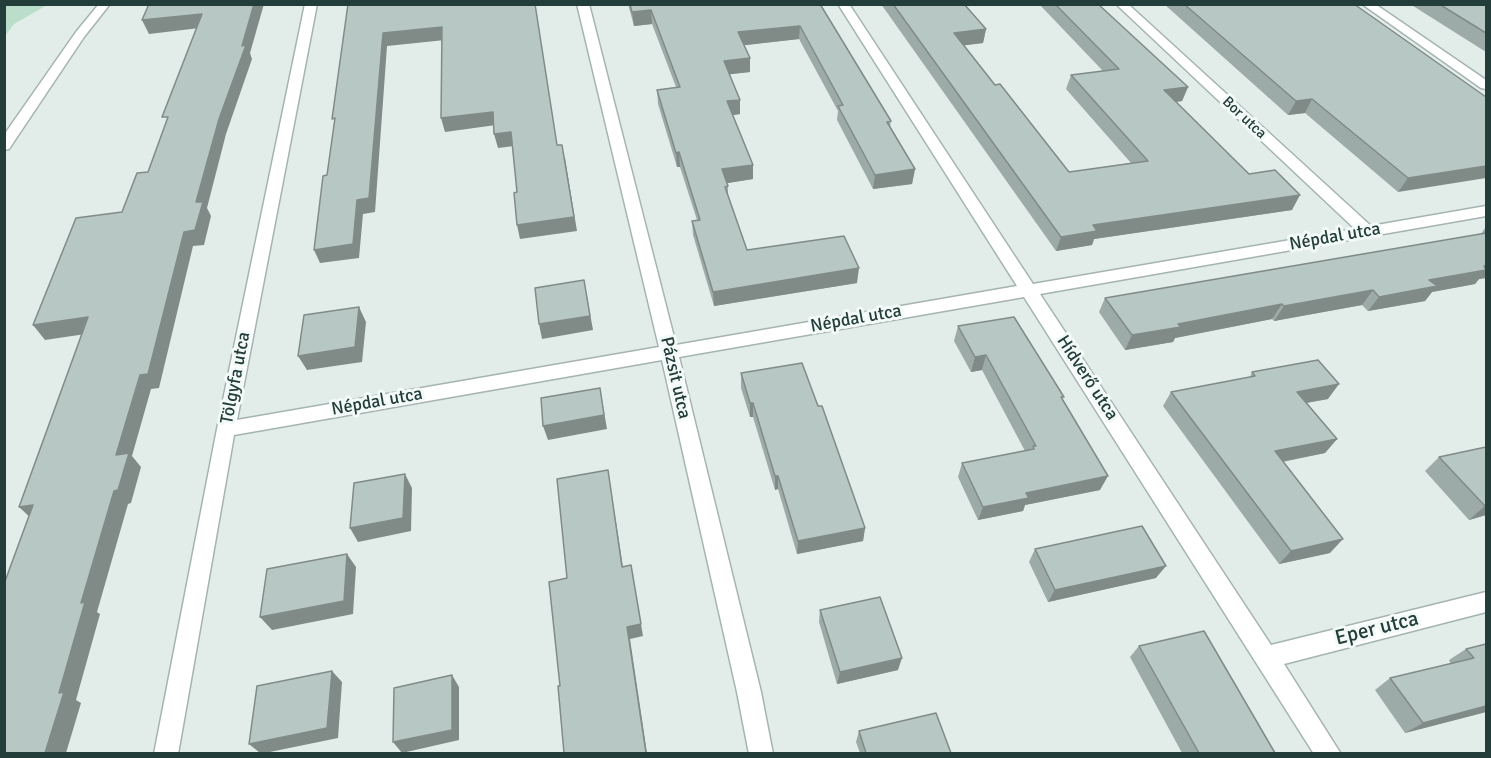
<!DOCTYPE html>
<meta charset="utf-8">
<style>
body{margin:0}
#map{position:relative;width:1491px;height:758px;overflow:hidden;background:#e2ece9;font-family:Signika,sans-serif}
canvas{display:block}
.frame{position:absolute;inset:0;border:6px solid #223d3a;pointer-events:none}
</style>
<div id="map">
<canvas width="1491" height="758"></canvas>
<div class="frame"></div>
</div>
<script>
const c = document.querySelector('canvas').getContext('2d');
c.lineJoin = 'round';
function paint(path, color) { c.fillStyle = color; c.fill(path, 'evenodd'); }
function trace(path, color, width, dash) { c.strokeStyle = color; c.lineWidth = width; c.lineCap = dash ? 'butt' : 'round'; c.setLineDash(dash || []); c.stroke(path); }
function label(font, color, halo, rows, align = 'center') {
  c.font = font + ' Signika,sans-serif'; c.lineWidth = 6; c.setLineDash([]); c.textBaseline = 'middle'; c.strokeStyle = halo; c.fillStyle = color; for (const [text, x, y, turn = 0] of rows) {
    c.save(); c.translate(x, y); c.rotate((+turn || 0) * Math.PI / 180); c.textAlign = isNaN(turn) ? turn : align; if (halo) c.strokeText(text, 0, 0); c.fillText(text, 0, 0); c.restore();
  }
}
const green = new Path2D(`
 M5,4h42v1l-33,19 -9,12z`);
const service = new Path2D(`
 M99,4h11l-26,33 -75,112 -5,1v-15l72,-103z`);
const minor = new Path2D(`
 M305,4h12l-80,416 422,-73 -82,-343h12l87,341 341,-59 -179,-282h11l184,280 322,-55 -239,-225h12l243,222 115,-20v10l-446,78 231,351 215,-53v20l-202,52 57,90h-27l-290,-457 -345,60 82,335 12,62h-24l-12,-62 -75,-332 -428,75 -56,319h-24l63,-325z`);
const tertiary = new Path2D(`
 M1362,4h13l111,76v9l-5,-1z`);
const wall = new Path2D(`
 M628,4h192l71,117 -1,6 25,42 -3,15 -39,5 -36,-69 1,-9 -39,-72 -55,6 6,27 -21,2 11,40 -8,1 21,50v14l-26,4 1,3v9l19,55 110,33 -143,23 -21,-71 -1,-14 5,-1 -17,-53h-3l-19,-63 -1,-14 19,-3 -24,-63 -18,2z
 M881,4h83l22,25 -3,14 -19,2 31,40 74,87 62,-9 -65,-74 5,-14 32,-4 -64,-67h59l90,83 -6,14 -6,1 73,72 43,36 -198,29 -2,6 -36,6z
 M1164,4h190l132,93 -88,95 -93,-79 -17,2z
 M1410,4h76v48z
 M1485,228h1v50l-7,1 -4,5 -43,8 -7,9 -57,10 -6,-6 -88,16 -2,-2 -97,19 -2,4 -48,8 -26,-38 6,-14 376,-64z
 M958,326l104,74 38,90 -75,15 -2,6 -45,9 -20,-43 4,-14 63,-12 -43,-81 -11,2 -17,-31z
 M1252,372l76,27 -21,4 30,36 -12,14 -42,9 47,91 -51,11 -116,-158 8,-14 79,-15z
 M741,373l77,33 47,122 -2,13 -66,13 -19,-65 -3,1 -22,-73h-3l-9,-29z
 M1486,447v68l-17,5 -44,-49 14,-14z
 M1035,549l121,29 -108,24 -19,-40z
 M820,610l78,60 -61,14 -18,-62z
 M1486,644v68l-81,21 -30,-43 15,-12 61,-14 -2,-4 17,-11z
 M1139,646l136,107h-93l-52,-96z
 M859,731l92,22h-91l-4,-11z`);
const shadedWall = new Path2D(`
 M254,4h10l-14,49 2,6 -26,75 -19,74 4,8 -7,29 -11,1 -34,142 -8,1 -19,67 9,11 -10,36 -3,1 -31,108 3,2 -24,86 5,3 -15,50h-21l14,-60 57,-238 68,-223 12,-30 23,-83z
 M651,10l1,14 -18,2 -2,-14z
 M202,14l6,13 -59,7 -7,-14z
 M800,26l-1,13 -61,7v-14z
 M442,27l3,13 -58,6 -12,166 -12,2 -4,44 -39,5 -6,-13 69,-217z
 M986,29l-3,14 -31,4 2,-14z
 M750,58v14l-26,3v-14z
 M1188,87l-6,14 -24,3 6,-14z
 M1312,99l-7,14 -17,2 8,-14z
 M740,100v14l-13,2v-15z
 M493,112l3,13 -51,7 -4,-14z
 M511,132l3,14 -16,2 -4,-14z
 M679,152l1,15h-3l-1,-14z
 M565,158l12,73 -57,8 -3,-14z
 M753,165v14l-31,5v-15z
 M1486,166v12l-88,14 10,-14z
 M915,169l-3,15 -39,5 2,-14z
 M1300,195l-8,15 -198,29 -2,6 -36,6 5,-14 32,-12z
 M1484,266h2v12l-7,1 -4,5 -43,8 -7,9 -57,10 11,-14 50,-17z
 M859,268l-2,15 -143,23 -1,-14z
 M584,280l9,50 -51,9 -3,-15z
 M1373,290l-11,15 -88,16 10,-15z
 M1282,304l-10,15 -97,19 -2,4 -48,8 7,-15 46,-11z
 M359,307l7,15 -4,40 -55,8 -9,-14z
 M88,317l11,15 -54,8 -12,-15z
 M986,355l-4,15 -11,2 4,-15z
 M1339,384l-11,15 -41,7 10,-14z
 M600,388l7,41 -59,11 -5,-14z
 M750,403h3v14h-3z
 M1337,439l-12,14 -61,12 11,-14z
 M608,470l2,13 15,97 -3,-13z
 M405,474l7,14 -1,43 -53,11 -8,-14z
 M775,476h3v13l-3,1z
 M1108,476l-8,14 -75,15 -2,6 -45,9 5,-13 43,-14z
 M33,505l1,16 -15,-14z
 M1485,506h1v9l-17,5z
 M865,528l-2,13 -66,13 1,-13z
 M1343,539l-13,14 -51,11 12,-13z
 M347,554l9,13 -3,47 -81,16 -12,-13z
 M631,565l12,71 -13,3 17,114h-1l-19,-126z
 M1166,566l-10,12 -108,24 7,-12z
 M902,658l-4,12 -61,14 3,-12z
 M332,671l10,11 -4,56 -73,15h-5l-11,-9z
 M452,675l7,12v53l-57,13 -9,-11z
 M1486,706v6l-81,21 18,-10z`);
const building = new Path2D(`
 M149,4h105l-12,42 4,-1 -27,74 -23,83h7l-8,28 -11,2 -36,142 -8,1 -24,80 13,-2 -11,37 -4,1 -33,112 4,-1 -26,91 5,-1 -19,61h-41v-169l29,-79 -14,2 69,-190 -55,8 43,-107 46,-6 15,-39 11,-1 20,-55h-6l40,-103 -60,6z
 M348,4h187l22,141h5l12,72 -57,8 -3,-32 3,-1 -6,-60 -17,2 -1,-22 -52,6 1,-91 -59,6 -14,165 -12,2 -4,44 -39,6 9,-74 4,-1 8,-57 -3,1z
 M630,4h190l71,117 -4,1 28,47 -40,6 -37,-69 5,-1 -43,-79 -62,6 12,26 -26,3 16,39 -13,1 26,64 -31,4 6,17 -3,1 22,63 97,-14 15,32 -146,24 -21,-71 8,-1 -21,-68 -3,1 -19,-63 23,-3 -29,-77 -19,2z
 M893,4h71l22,25 -32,4 41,52 5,-1 69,88 79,-11 -77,-86 48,-6 -64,-65h43l90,83 -24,3 85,84 26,-4 25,25 -207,30 4,6 -36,6z
 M1184,4h170l132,93v69l-78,12 -96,-79 -16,2z
 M1439,4h47v29z
 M1486,233v33h-2l2,4 -57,10 8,6 -58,11 -6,-7 -89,16 -2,-2 -104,20 3,3 -49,8 -27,-37z
 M584,280l6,36 -51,8 -4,-36z
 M359,307l-4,40 -57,9 6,-41z
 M1014,317l50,80h-3l47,79 -82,17 3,5 -46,9 -21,-44 72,-14 -1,-3h3l-50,-91 -11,2 -17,-31z
 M1318,360l21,24 -42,8 40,47 -62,12 68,88 -52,12 -120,-159 84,-16 -3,-4z
 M802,363l16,43h4l43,122 -67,13 -20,-65h-3l-22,-73h-3l-9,-30z
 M600,388l4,27 -61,11 -2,-28z
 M1486,447v59h-1l-46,-49z
 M608,470l14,97 9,-2 10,59 -14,3 19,126h-82l-6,-67h2l-11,-104 18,-4 -10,-99z
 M405,474l-2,44 -53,10 4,-45z
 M1142,526l24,40 -111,24 -20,-41z
 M347,554l-3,47 -84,16 7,-48z
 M880,597l22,61 -62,14 -20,-62z
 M1204,631l71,122h-76l-60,-107z
 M1486,644v62l-63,17 -33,-45 84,-20 -8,-9z
 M332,671l-5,57 -78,16 8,-58z
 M452,675v55l-59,12 1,-54z
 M936,713l15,40h-85l-7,-22z`);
const farStreetnames = [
 ["Bor utca",1244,118,43]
];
const streetNames = [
 ["Népdal utca",1335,237,-10],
 ["Népdal utca",856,319,-10],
 ["Tölgyfa utca",236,378,-79],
 ["Pázsit utca",675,378,77],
 ["Hídverő utca",1087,378,57],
 ["Népdal utca",377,402,-10]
];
const nearStreetnames = [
 ["Eper utca",1377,629,-14]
];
paint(green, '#badec9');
trace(service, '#a5b4b1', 3);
trace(minor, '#a5b4b1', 3);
trace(tertiary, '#a5b4b1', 3);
paint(service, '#fff');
paint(minor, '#fff');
paint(tertiary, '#fff');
paint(wall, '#9daba8');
paint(shadedWall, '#808b88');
paint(building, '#b7c7c3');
trace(building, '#808b88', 1.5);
label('15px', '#223d3a', '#f2f9f6', farStreetnames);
label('18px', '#223d3a', '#f2f9f6', streetNames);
label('21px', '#223d3a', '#f2f9f6', nearStreetnames);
</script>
